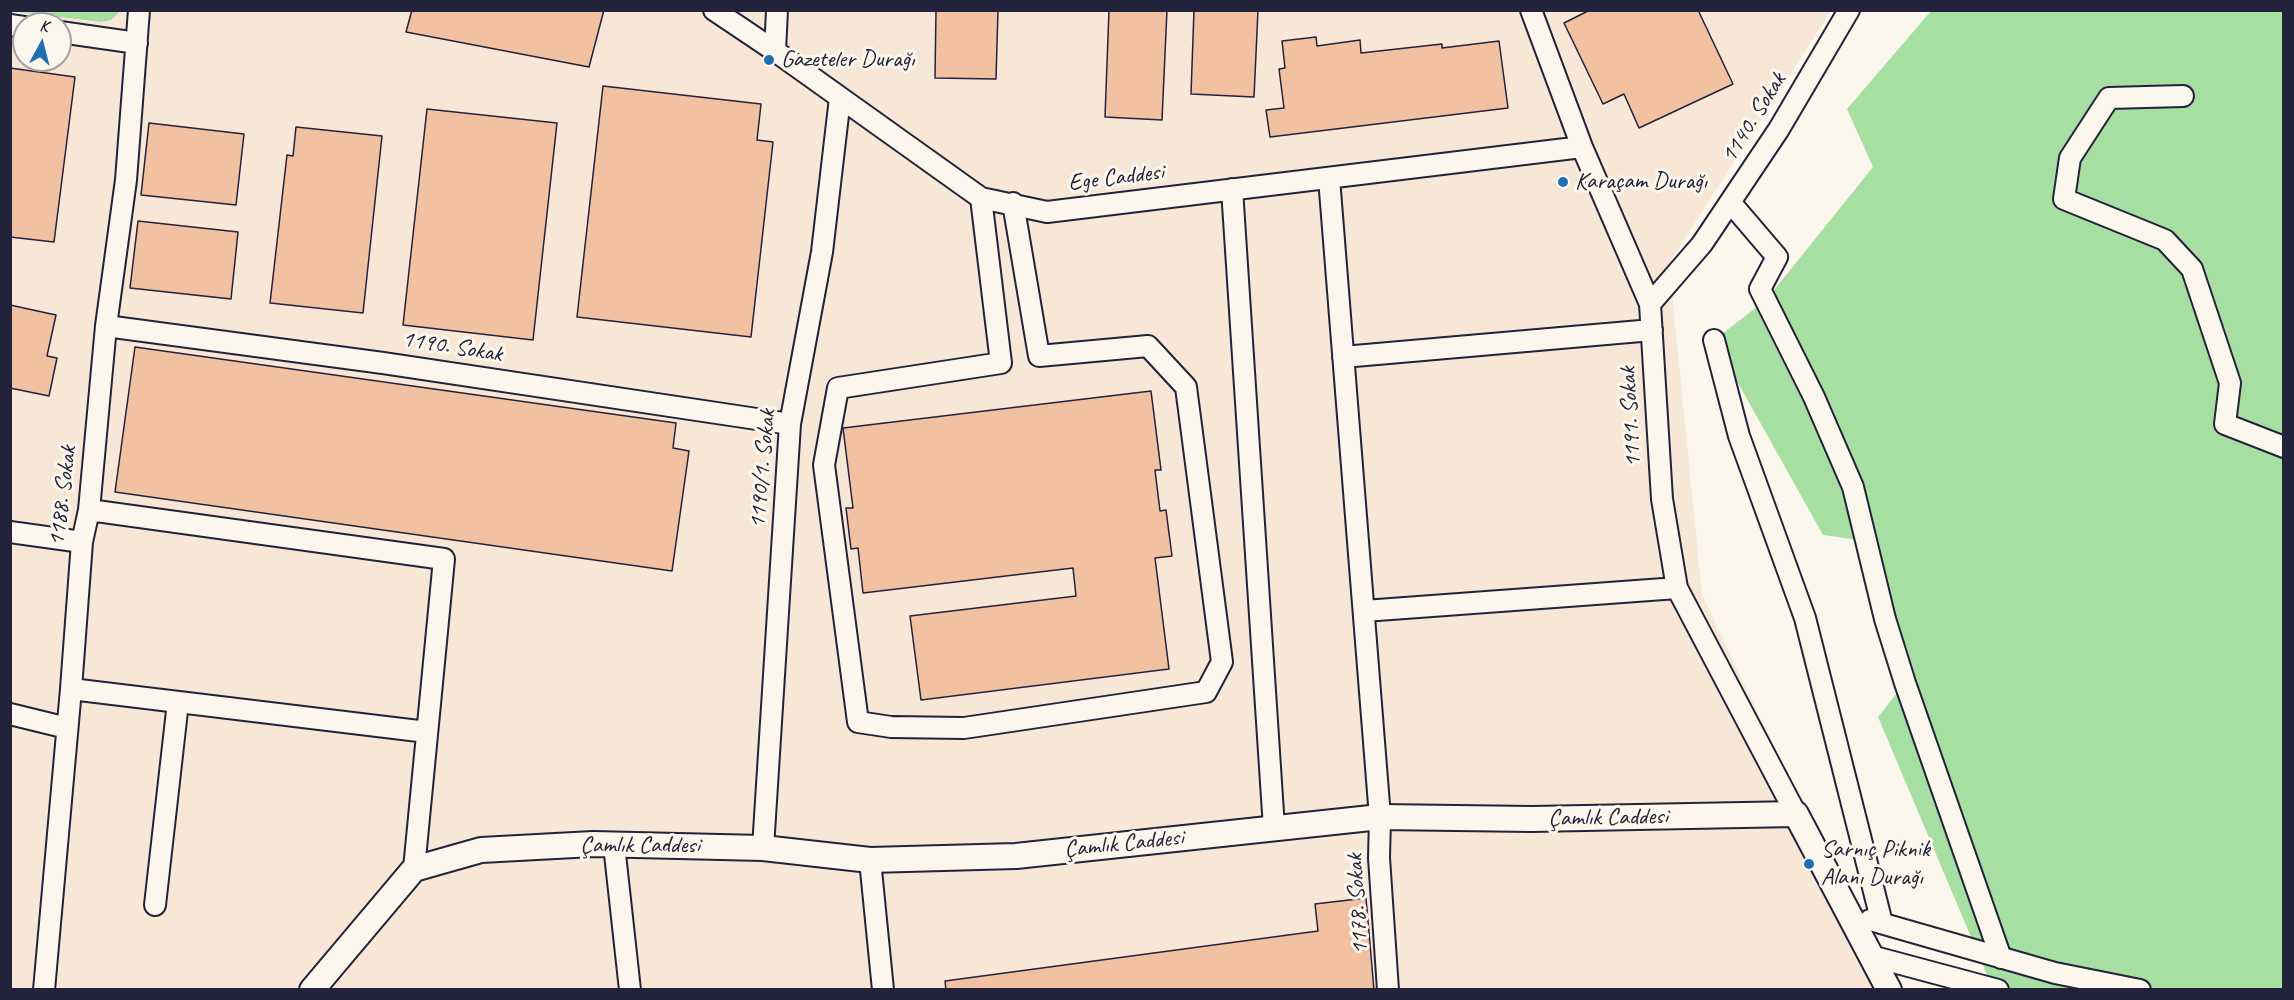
<!DOCTYPE html>
<meta charset="utf-8">
<style>
body{margin:0}
#map{position:relative;width:2294px;height:1000px;overflow:hidden;background:#fbf7ec;font-family:Caveat,sans-serif}
canvas{display:block}
.frame{position:absolute;inset:0;border:12px solid #22223b;pointer-events:none}
.north{position:absolute;left:12px;top:12px;width:60px;height:60px;box-sizing:border-box;background:#fbf7ec;border:2px solid #a4a2a5;border-radius:50%;rotate:7deg;font-size:16px;font-weight:700;line-height:24px;text-align:center;color:#22223b}
.north::after{content:'';display:block;margin:auto;width:21px;height:27px;background:#1f6fb2;clip-path:polygon(50% 0,100% 100%,50% 72%,0 100%)}
</style>
<div id="map">
<canvas width="2294" height="1000"></canvas>
<div class="frame"></div>
<div class="north">K</div>
</div>
<script>
const c = document.querySelector('canvas').getContext('2d');
c.lineJoin = 'round';
function paint(path, color) { c.fillStyle = color; c.fill(path, 'evenodd'); }
function trace(path, color, width, dash) { c.strokeStyle = color; c.lineWidth = width; c.lineCap = dash ? 'butt' : 'round'; c.setLineDash(dash || []); c.stroke(path); }
function label(font, color, halo, rows, align = 'center') {
  c.font = font + ' Caveat,sans-serif'; c.lineWidth = 6; c.setLineDash([]); c.textBaseline = 'middle'; c.strokeStyle = halo; c.fillStyle = color; for (const [text, x, y, turn = 0] of rows) {
    c.save(); c.translate(x, y); c.rotate((+turn || 0) * Math.PI / 180); c.textAlign = isNaN(turn) ? turn : align; if (halo) c.strokeText(text, 0, 0); c.fillText(text, 0, 0); c.restore();
  }
}
const built = new Path2D(`
 M10,11h1821l-162,252 33,332 187,394h-1878zM24,24h36v36h-36z`);
const green = new Path2D(`
 M11,11v-1l109,1 -9,9 -10,2z
 M1931,11h352v978h-290l-115,-272 27,-34 -39,-142 -43,-6 -109,-195 52,-40 107,-133 -26,-58z`);
const building = new Path2D(`
 M412,10h192l-15,57 -183,-35z
 M936,10h62l-2,69 -61,-1z
 M1109,10h58l-5,110 -57,-3z
 M1194,10h64l-4,87 -63,-3z
 M1590,10h108l35,74 -94,44 -15,-34 -21,10 -39,-81z
 M1316,37l1,9 43,-6 1,13 81,-9v4l57,-7 9,67 -238,29 -4,-27 18,-2 -5,-39 6,-1 -3,-27z
 M10,68l65,9 -21,165 -44,-5z
 M603,86l158,18 -4,36 16,2 -22,195 -174,-20z
 M427,109l130,14 -24,217 -130,-15z
 M149,123l95,11 -8,71 -95,-10z
 M296,127l86,9 -19,177 -93,-10 17,-148 6,1z
 M138,221l100,11 -7,67 -101,-11z
 M10,305l46,10 -9,41 10,2 -8,38 -39,-8z
 M135,347l541,76 -3,25 16,3 -17,120 -557,-79z
 M1151,391l10,79h-6l5,41 6,-1 6,46 -17,2 14,111 -248,31 -11,-84 166,-20 -3,-28 -210,25 -5,-45 -7,1 -5,-41h7l-10,-80z
 M1366,898l8,92h-428l-1,-9 373,-50 -3,-27z`);
const minor = new Path2D(`
 M714,10l61,41 206,147 66,14 535,-65
 M1531,10l51,137 68,157 12,195 15,89 119,226
 M10,25l14,2
 M60,32l77,11
 M775,51l2,-41
 M2183,96l-74,2 -39,60 -6,41 101,41 27,29 38,114 -5,41 59,23
 M1329,178l51,639 -1,41 9,132
 M1232,189l42,639
 M981,198l20,165 -163,25 -14,77 34,257 33,5 73,1 242,-36 16,-30 -36,-275 -38,-41 -109,10 -26,-153
 M1730,202l47,55 -17,32 54,108 39,90 32,132 20,64 96,275
 M1650,304l52,-60 77,-115 70,-119
 M106,326l277,37 407,61
 M1714,340l25,96 66,182 77,305
 M1343,357l309,-27
 M89,510l355,49 -30,310
 M10,532l72,10
 M1364,611l313,-23
 M71,689l356,43
 M10,714l57,14
 M614,845l16,145
 M763,848l27,-424 32,-172 18,-154
 M870,860l13,130
 M155,905l23,-203
 M1870,920l185,53 85,17
 M1871,956l127,34
 M44,990l27,-301 11,-147 7,-32 17,-184 20,-146 13,-170`);
const major = new Path2D(`
 M312,990l102,-121 67,-19 112,-6 170,4 107,12 146,-4 364,-39 152,2 264,-5 93,176`);
const markers = [
 [769,60,6,"#1f6fb2"],
 [1563,182,6,"#1f6fb2"],
 [1809,864,6,"#1f6fb2"]
];
const poiNames = [
 ["Gazeteler Durağı",781,60],
 ["Karaçam Durağı",1575,182],
 ["Sarnıç Piknik",1821,850],
 ["Alanı Durağı",1821,878]
];
const streetNames = [
 ["1140. Sokak",1754,118,-58],
 ["Ege Caddesi",1116,178,-7],
 ["1190. Sokak",452,347,9],
 ["1191. Sokak",1631,417,-93],
 ["1190/1. Sokak",763,469,-85],
 ["1188. Sokak",63,496,-83],
 ["Çamlık Caddesi",1608,818,-1],
 ["Çamlık Caddesi",1124,844,-6],
 ["Çamlık Caddesi",640,846],
 ["1178. Sokak",1358,904,-93]
];
paint(built, '#f8e7d6');
paint(green, '#a7dfa3');
paint(building, '#f2c1a2');
trace(building, '#22223b', 1.5);
trace(minor, '#22223b', 24);
trace(major, '#22223b', 28);
trace(minor, '#fbf7ec', 20);
trace(major, '#fbf7ec', 24);
for (const [x, y, r, color] of markers) { const dot = new Path2D(); dot.arc(x, y, r, 0, 2 * Math.PI); c.fillStyle = color; c.fill(dot); trace(dot, '#fbf7ec', 2); }
label('24px', '#22223b', '#fbf7ec', poiNames, 'left');
label('24px', '#22223b', '#fbf7ec', streetNames);
</script>
